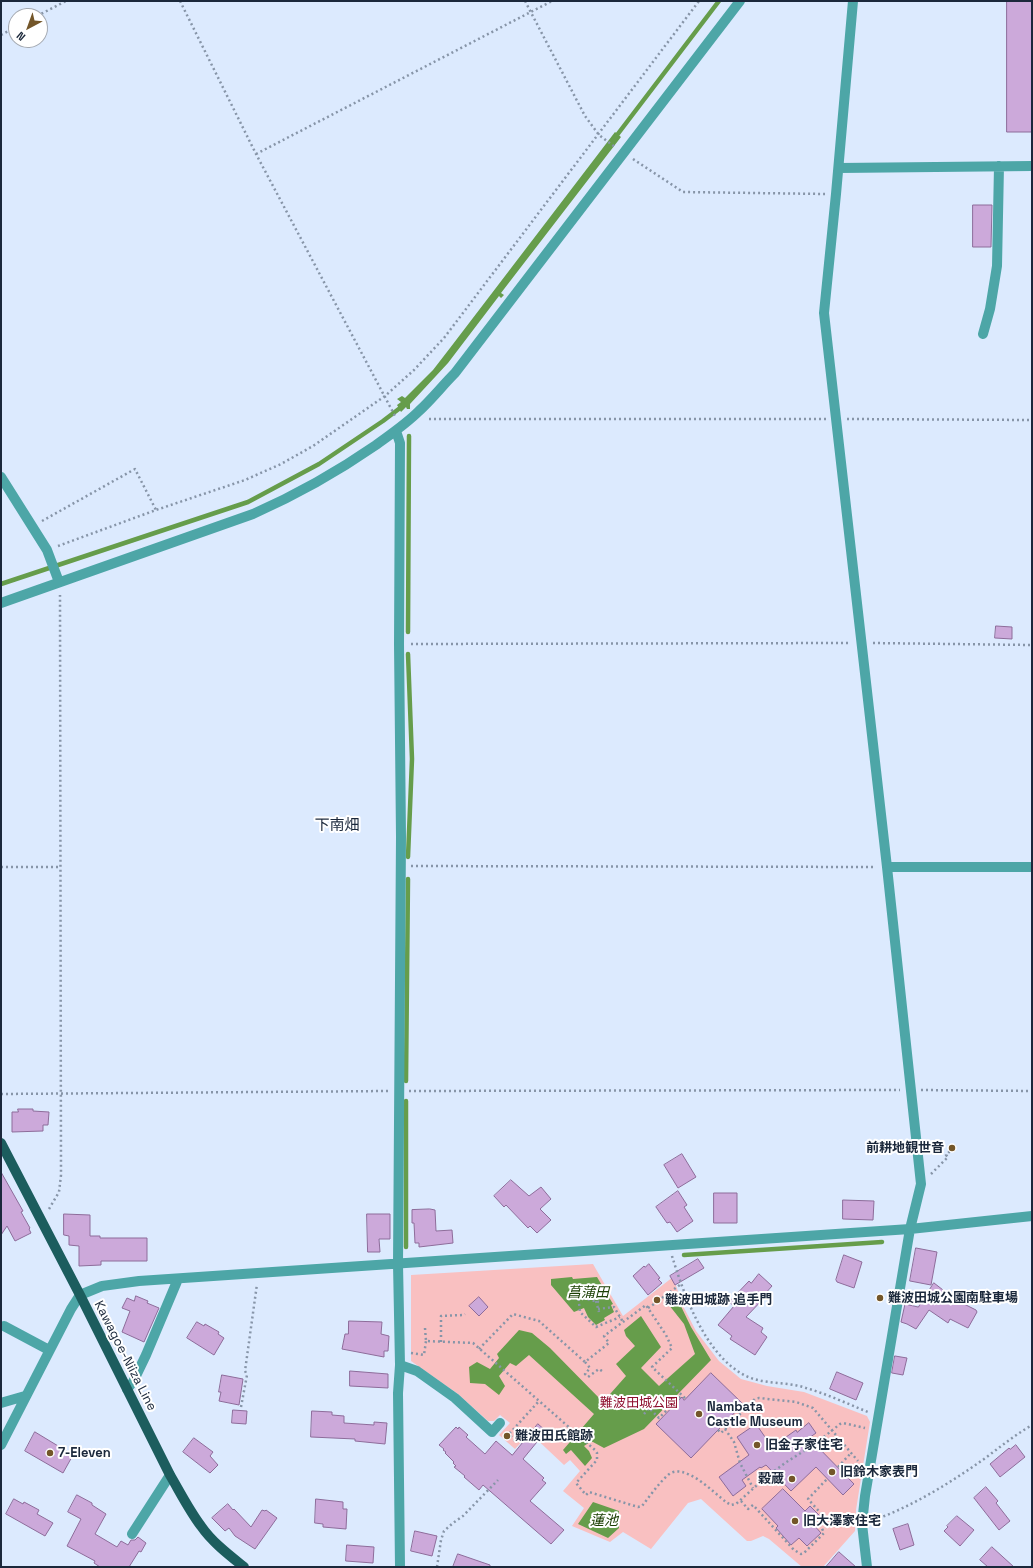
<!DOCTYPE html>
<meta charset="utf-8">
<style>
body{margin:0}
#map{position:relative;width:1033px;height:1568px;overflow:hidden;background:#dceafe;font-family:"Space Grotesk",sans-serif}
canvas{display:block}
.frame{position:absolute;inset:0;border:2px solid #1b283b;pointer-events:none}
.north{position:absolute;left:8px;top:8px;width:40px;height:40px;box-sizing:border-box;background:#fff;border:1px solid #a4a9b1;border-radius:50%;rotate:221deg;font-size:11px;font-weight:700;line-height:16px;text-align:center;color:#1b283b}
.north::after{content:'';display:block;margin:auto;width:14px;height:18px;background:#735629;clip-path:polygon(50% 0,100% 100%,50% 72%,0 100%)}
</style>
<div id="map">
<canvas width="1033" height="1568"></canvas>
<div class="frame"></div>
<div class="north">N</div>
</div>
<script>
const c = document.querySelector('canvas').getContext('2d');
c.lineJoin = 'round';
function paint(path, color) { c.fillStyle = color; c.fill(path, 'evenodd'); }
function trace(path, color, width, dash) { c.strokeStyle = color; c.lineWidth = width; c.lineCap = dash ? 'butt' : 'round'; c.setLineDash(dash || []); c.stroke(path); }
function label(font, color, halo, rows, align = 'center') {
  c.font = font + ' "Space Grotesk","Noto Sans JP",sans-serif'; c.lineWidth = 4; c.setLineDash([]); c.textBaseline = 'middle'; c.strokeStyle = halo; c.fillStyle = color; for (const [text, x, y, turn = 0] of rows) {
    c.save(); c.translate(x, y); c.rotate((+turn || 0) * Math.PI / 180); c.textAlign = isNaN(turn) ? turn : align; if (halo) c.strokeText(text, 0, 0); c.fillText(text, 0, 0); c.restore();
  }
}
const green = new Path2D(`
 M593,1264l30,52 50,-39 10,29 13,25 23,30 22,18 26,7 37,6 63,24 3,6 -14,88 -1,21 -32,36h-21l-33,-28 -6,-3 -12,5h-4l-46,-42 -13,4 -37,46 -28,-17 -13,10 -38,-16 12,-18 -21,-17 17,-20 -10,-11 -6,5 -34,-32 -15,16 -16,-14 11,-12 -10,-8 -6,6h-6l-30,-27 -47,-33v-86z`);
const water = new Path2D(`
 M615,132l6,5 -120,156 3,2 -3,3 -2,-2 -51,67 -38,41v5h-3l-1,-2 -5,5 -4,-7 4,-3 -4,-3 5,-3 3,2 28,-28 17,-22z
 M572,1277l1,2 24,-2 16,27 -2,1 3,7 -10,6 1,2 -9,5 -8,-8 -4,-9 -10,4 -23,-27v-6z
 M677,1298l14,29 20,33 -67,69 -40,19 -11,-6h-3l-6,4 5,5 3,7 -7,8 -14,-16 -5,4 -3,-4 31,-36 -65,-59 -13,11 -6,-3 -11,13 6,10 -6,9 -14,-11 -15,-1 -1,-16 8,-5 13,7 9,-11 -2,-4 22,-24 13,3 18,15 53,54 23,-26 -10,-12 19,-18 -9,-10 -2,-6 17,-14 20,31 -20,21 18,18 36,-32 -11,-30 -15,-19z
 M593,1502l26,9v17l-11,10 -30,-14z`);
const stream = new Path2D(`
 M614,139l105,-138
 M1,584l247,-82 71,-38 64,-43 21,-16
 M408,632l1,-196
 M408,654l4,105 -4,98
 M406,1081l2,-202
 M406,1247v-146
 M684,1255l198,-13`);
const building = new Path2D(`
 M1007,1h25v131h-25z
 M973,205h19l-1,42h-18z
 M996,626l16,1v12l-17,-1z
 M18,1109h15v2l16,1 -1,13h-5v6l-31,1v-20h6z
 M682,1154l14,23 -18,11 -14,-23z
 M1,1172l22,39 -2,1 9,16 -1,1 2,4 -16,8 -8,-15 -6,9z
 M511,1180l18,16 12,-9 10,12 -11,10 11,11 -14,13 -7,-7 -2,2 -22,-23 -2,2 -10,-11z
 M678,1191l9,14 -3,2 9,14 -16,11 -7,-10 -3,1 -11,-16z
 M714,1193h23v30h-23z
 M843,1200l31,1 -1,19 -30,-1z
 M430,1209l5,1 1,21 16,-1 1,13 -34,4v-4h-4l-1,-20h-2v-13z
 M64,1214l26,1v21h10v2h47v23h-46v4l-22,1v-20l-10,-1v-9l-5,-1z
 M367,1214h23v25h-11l1,13h-12z
 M916,1248l21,4 -6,33 -21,-4z
 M844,1255l18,7 -8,26 -17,-6 -1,-2z
 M698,1259l6,9 -29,17 -5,-9z
 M649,1264l11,14 -2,1 4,4 -14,12 -15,-19 11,-10 1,1z
 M759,1274l13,12 -8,9 1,2 -19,20 17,11 -2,4 6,5 -12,18 -25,-16 2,-3 -14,-11 16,-19 -5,-4 20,-21 2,2z
 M934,1283l22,17 20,10 1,2 -9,16 -18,-9 -2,4 -19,-13 -13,19 -9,-5 -6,-2 4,-18 13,3z
 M136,1296l12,5 -1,2 12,5 -15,34 -22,-10 8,-21 -8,-3 5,-10 7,3z
 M479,1297l9,10 -9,9 -10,-10z
 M349,1321l33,1 -1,12 8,2 -1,15h-4v6l-42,-8 3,-15h3z
 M197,1322l7,4 1,-2 14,8 -1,2 6,4 -10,17 -27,-17z
 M895,1356l12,2 -4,17 -11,-2z
 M350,1371l38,3v14l-38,-2z
 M837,1372l26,11 -7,17 -26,-11z
 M711,1373l32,31 -52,54 -35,-34 26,-27 2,3z
 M222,1375l21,4 -4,26 -20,-4 2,-9h-2z
 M233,1410l14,1 -1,13 -14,-1z
 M312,1411l20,1v3l12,1v7l30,2v-3l13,1 -2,21 -30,-3v-2l-44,-2z
 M809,1423l7,10 -7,5 45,46 -11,11 -27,-28 -25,24 -25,-26 -5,3 -1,-1 -18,13 4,6 -13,10 -14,-19 30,-22 -12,-18 19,-13 16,23 24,-17 1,2z
 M538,1424l8,7 -23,28 21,19 -2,2 4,3 -16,18 34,29 -13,14 -68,-59 -4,5 -15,-13 1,-1 -11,-9 2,-1 -3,-3 1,-1 -9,-9 1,-1 -3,-2 1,-1 -5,-4 17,-18 2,2 1,-2 9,8 -2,2 19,17 11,-13 16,14z
 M35,1432l38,23 -10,18 -38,-22z
 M194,1438l19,14 -3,4 8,9 -8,8 -27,-21z
 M1016,1445l9,12 -25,20 -10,-13 19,-16 1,1z
 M986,1487l12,14 -2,2 14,18 -11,9 -25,-32z
 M783,1489l22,22 5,-5 11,11 -8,7 8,9 -14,13 -8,-8 -8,7 -15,-17 2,-2 -16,-17z
 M77,1495l15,8v2l14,9 -11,20 22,13 4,-6 7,4 3,-5h4l3,-3 8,6 -5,9 -2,-1 -10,16h-29l-6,-4 1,-2 -28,-15 14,-27 -13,-7z
 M14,1499l9,5 1,-2 15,8 -2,4 16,9 -8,13 -39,-22z
 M316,1499l27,3v7h4l-1,20 -23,-2v-3l-8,-1z
 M228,1504l5,6 1,-1 17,18 11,-17 3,1 1,-1 11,8 -22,31 -20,-13 -6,-8 -4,3 -13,-13z
 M957,1516l17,14 -14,16 -16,-15 4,-4 -1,-1z
 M908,1524l6,21 -14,5 -7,-21z
 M415,1531l22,5 -5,20 -21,-5z
 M347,1545l27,2 -1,16 -27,-2z
 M992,1547l22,20h-26l-8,-7z
 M839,1552l17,15h-30z
 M458,1554l32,11v2h-37z`);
const path = new Path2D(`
 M180,1l76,153 139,262
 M525,1l60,115 14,19 16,12
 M37,16l29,-15
 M1,35l15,-8
 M256,154l296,-153
 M633,159l50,33 142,2
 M429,419h397
 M847,419l185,1
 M42,521l93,-52 21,41
 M58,546l98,-36 89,-30 36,-16 32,-18 72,-50 29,-26 30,-32 255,-337
 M873,643l159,2
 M411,644l439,-1
 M411,866l465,1
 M1,867h60
 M921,1090l111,1
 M409,1091l491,-1
 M1,1094l387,-3
 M931,1174l17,-17 -2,-2 4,-4
 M49,1209l10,-17 2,-17 -1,-580
 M672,1256c12,39 33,98 72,119 19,10 42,6 62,13 21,6 42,16 62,24
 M578,1294l2,18 16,15 24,-10
 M578,1297l21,5
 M662,1298l19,-14
 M596,1301l3,11
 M648,1308l6,-4
 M598,1309l16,-2 9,15
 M425,1328l1,13 47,2 122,107 2,3v7l-21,23 10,12 3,-3 49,15 4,-1c8,-10 16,-22 26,-31 16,-14 46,18 58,27l5,3 5,-1 30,-27 19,-14 30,-19 25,-20 3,-1 22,5
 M441,1342v-26l22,-1 2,-1
 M479,1349l34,-35 26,7 46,41 24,-19 -5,-7 42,-31 20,30 6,13 -20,19 34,32
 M411,1353l13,2 2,-14
 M585,1362l5,6 -5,6 3,3 11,-8 3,2
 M241,1407l6,-32 -2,-4 12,-87
 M644,1414l5,-6 10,10 23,-23
 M725,1429l9,13 6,21 13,25
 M718,1430l3,3 34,-34 4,-1 37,4 17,6 45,53
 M515,1441l-6,-7 30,-33
 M838,1467l13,-14
 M741,1501l7,8 5,-4 41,45 7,4 3,-1 20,-20 -4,-9 5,-6 -17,-19 19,-20
 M874,1520c39,-14 76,-37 110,-61 16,-12 31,-24 48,-34
 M437,1567l4,-27 3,-9 9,-8 10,-7 35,-36`);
const minor = new Path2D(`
 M853,1l-17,193 -12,119 63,554 34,317 -11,45 -45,267 -3,28 5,43
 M839,168l193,-2
 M983,334l7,-25 7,-43 2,-100
 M396,431l4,12 -1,201 2,193 -3,427 2,101 -2,28 2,174
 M1,477l46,73 12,32
 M1,603l252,-89c43,-19 84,-42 123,-69 15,-11 30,-21 43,-34 13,-12 24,-26 36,-38l285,-372
 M887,867h145
 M4,1326l45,24
 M400,1365l17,6 38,27 37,34 8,-9
 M127,1389l6,-7 13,-27 32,-76
 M1,1403l24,-7
 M1,1445l70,-136 9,-14 22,-9 37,-5 771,-52 122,-13
 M132,1534l38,-59`);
const major = new Path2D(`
 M1,1143l79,152 90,180c10,17 19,35 31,51 11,16 28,29 43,41`);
const markers = [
 [952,1148,4,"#735629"],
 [880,1298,4,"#735629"],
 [657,1300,4,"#735629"],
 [699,1414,4,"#735629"],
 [507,1436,4,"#735629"],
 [757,1445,4,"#735629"],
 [50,1453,4,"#735629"],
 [832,1472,4,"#735629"],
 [792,1479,4,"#735629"],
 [795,1521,4,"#735629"]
];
const poiNames = [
 ["前耕地観世音",944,1148,"right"],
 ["難波田城公園南駐車場",888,1298],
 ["難波田城跡 追手門",665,1300],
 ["Nambata",707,1407],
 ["Castle Museum",707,1422],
 ["難波田氏館跡",515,1436],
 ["旧金子家住宅",765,1445],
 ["7-Eleven",58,1453],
 ["旧鈴木家表門",840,1472],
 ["穀蔵",784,1479,"right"],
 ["旧大澤家住宅",803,1521]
];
const streetNames = [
 ["Kawagoe-Niiza Line",125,1356,63]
];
const parkNames = [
 ["難波田城公園",639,1403]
];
const waterNames = [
 ["菖蒲田",588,1293],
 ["蓮池",604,1521]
];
const quarterNames = [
 ["下南畑",337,826]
];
paint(green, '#f9c0c1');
paint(water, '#669d4b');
trace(stream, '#669d4b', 4.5);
paint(building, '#cca9da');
trace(building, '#8d6c9a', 1);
trace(path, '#8795a8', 2.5, [2, 3]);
trace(minor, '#4da6a7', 10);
trace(major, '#1c5d5e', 10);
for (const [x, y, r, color] of markers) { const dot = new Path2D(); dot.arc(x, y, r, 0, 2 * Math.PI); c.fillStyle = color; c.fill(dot); trace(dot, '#fff', 1.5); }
label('bold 13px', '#1b283b', '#fff', poiNames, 'left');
label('13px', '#1b283b', '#fff', streetNames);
label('13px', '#8d0c2c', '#fff', parkNames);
label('italic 14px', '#1c4005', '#fff', waterNames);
label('15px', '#1b283b', '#fff', quarterNames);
</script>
